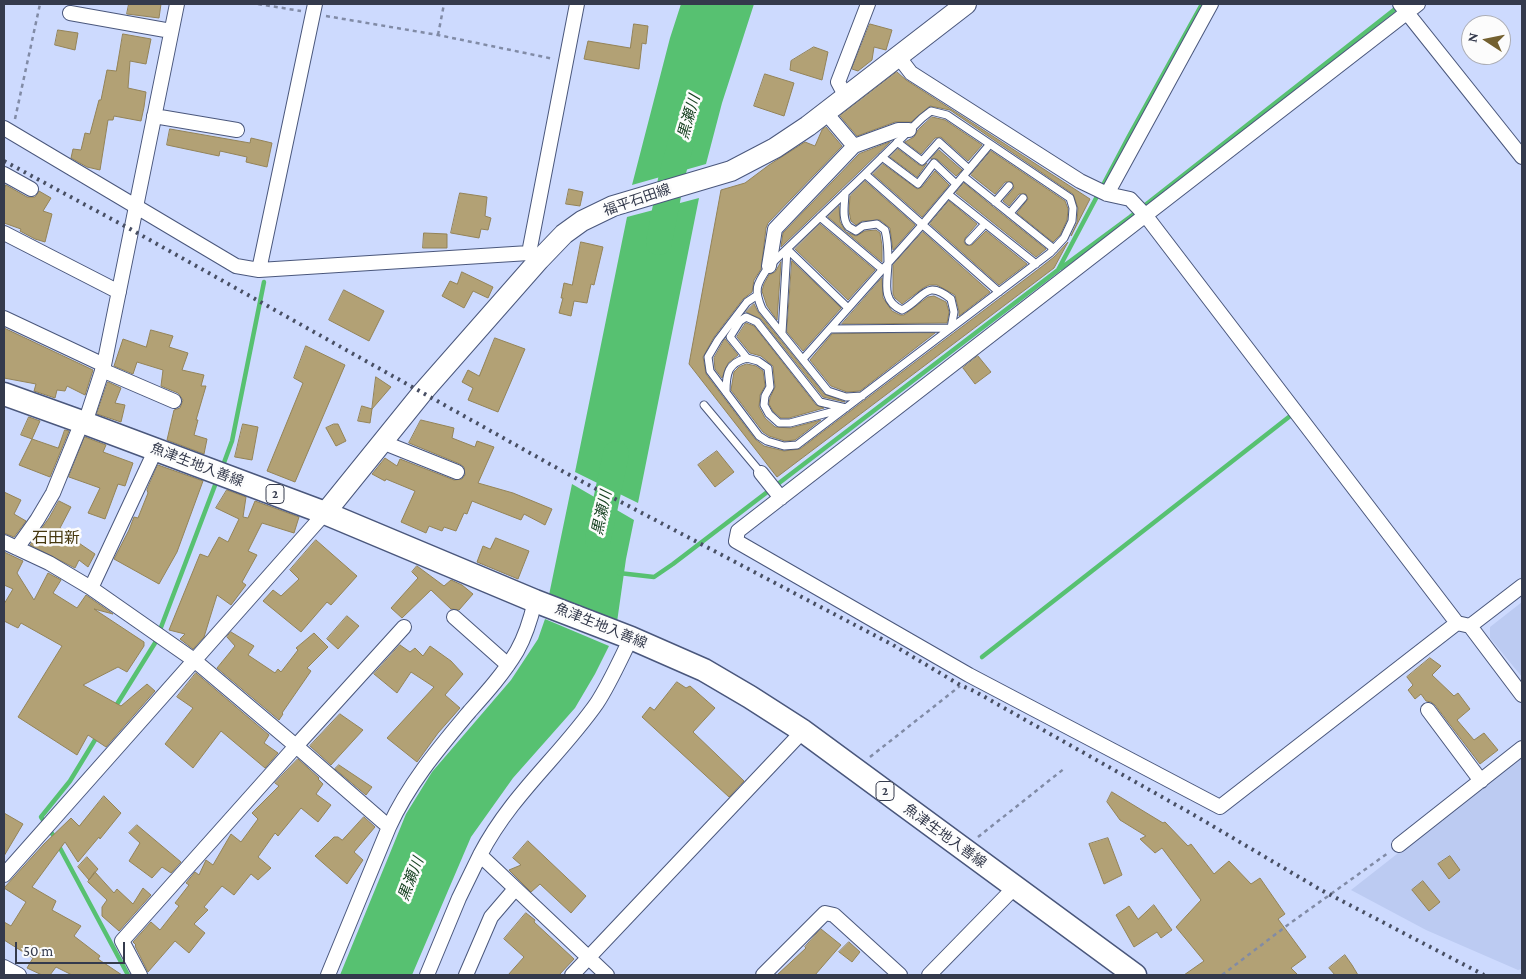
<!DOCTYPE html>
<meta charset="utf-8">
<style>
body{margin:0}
#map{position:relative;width:1526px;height:979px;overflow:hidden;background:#cddafe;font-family:"Crimson Pro",serif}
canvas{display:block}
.frame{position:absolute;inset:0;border:5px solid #343a4c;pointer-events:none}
.north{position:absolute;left:1461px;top:15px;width:50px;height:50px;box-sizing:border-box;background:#fcfcfc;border:1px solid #acaeb6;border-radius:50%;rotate:281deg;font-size:14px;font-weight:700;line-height:20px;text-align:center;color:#343a4c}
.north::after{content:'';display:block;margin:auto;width:18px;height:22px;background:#746130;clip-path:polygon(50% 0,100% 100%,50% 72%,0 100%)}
.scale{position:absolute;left:15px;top:942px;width:110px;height:22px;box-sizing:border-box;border:2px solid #343a4c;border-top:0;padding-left:6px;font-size:15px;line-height:18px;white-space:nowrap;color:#343a4c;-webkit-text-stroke:4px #fcfcfc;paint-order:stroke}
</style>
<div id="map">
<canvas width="1526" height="979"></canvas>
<div class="frame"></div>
<div class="north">N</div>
<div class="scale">50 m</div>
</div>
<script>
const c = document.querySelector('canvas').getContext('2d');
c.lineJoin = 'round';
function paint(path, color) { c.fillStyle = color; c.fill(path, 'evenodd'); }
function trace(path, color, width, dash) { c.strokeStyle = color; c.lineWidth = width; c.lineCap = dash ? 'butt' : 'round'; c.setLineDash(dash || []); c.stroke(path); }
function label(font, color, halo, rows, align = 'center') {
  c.font = font + ' "Crimson Pro","Noto Sans JP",serif'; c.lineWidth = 5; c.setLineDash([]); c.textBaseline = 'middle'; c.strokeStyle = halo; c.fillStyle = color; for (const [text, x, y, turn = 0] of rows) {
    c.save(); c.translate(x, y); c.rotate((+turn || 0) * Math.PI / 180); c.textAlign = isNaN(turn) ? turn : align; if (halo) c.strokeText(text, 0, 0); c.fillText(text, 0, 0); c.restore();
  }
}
const built = new Path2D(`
 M1522,602v75l-32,-39v-11z
 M1522,756v213l-4,1 -92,-40 -75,-40z`);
const water = new Path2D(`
 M681,4h73l-32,99 -16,61 -74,21 38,-147z
 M699,198l-61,305 -63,-31 52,-255z
 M572,484l62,36 -8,39 -9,63 -68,-27z
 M545,619l64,27 -14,28 -20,34 -62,70 -42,59 -59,138h-72l66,-161 26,-42 79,-92 27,-41z`);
const stream = new Path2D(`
 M1061,268l69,-51 269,-211
 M222,468l10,-27 32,-159
 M619,573l35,4 19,-13 385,-294 71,-134 73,-132
 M982,657l312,-244
 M114,709l41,-66 62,-163
 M98,735l-28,46 -29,36 12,18 75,140`);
const river = new Path2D(`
 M659,242l13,-67 10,-36
 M598,539l18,-85`);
const building = new Path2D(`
 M129,4h32l-2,14 -32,-4z
 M634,24l14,2 -2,18 -4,-1 -3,26 -55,-10 4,-18 42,7z
 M870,24l22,6 -6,20 -12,-3 -2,13 -14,11 -6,-2z
 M58,30l20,3 -3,17 -20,-5z
 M123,34l28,5 -5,25 -16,-3 -2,27 18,4 -2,15 -3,14 -27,-5 -1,4h-5l-8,50 -13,-3 -16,-9 2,-9 8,1 4,-17 5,1 9,-34h2l6,-30 9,1z
 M814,47l14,5 -6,28 -32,-10 1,-9z
 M897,72l9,8 184,119 -19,37 6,-13 1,-15 -5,-14 -123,-84 -20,-4 -19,16h-16l-38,14 -17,-20z
 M765,74l29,9 -10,33 -30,-10z
 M932,117l13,3 37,25 -14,16 -27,-24 -6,1 -14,16 -16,-12 9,-5 4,-7z
 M826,127l16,19 -74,77 -2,5 -5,41 -7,11 -2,12 -9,7 -29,38 -11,20 3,17 49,65 9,7 20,5 16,-2 240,-181 14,-11 14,-15 -14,26 -277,209 -88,-113 32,-174 24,-7 24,-18 36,-23 10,4 7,-16z
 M170,129l80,14 1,-5 21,5 -5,24 -21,-5 1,-5 -27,-6 -1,5 -52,-11z
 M890,142l-29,28 -80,77 2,-14 76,-79z
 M898,149l21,16 4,1 4,-3 -10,14 -27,-20z
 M939,150l23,20 -6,6 -19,-17h-6z
 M991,151l74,50 3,8 -1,11 -7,15 -7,7 -36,-29 11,-14 -2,-5h-7l-10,12 -6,-5 11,-13 -2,-6h-7l-10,12 -24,-19z
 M883,164l34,25 5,-2 13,-16 14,14 -27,32 -49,-43z
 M865,181l50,44 -22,25 -3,-22 -10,-8 -18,1 -6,4 -5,-4 -2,-10 1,-15z
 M964,183l28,23 54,43 -10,8 -80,-64z
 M6,185l21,12h8l4,-6 12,7 -8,13 9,3 -7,28 -10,-3 -15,-8 1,-2 -17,-6v-29z
 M569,189l14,3 -3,14 -14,-2z
 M460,193l27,4 -2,19 6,2 -3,12 -7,-1 -2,9 -28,-5z
 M949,201l28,23 -12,14 -1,4 2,3h6l14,-14 41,33 -28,21 -69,-61z
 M839,206l1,16 6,10 10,4 9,-5 11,-1 4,3 2,13v16l-54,-45z
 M820,224l55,46 -27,30 -53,-51z
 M923,232l67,60 -31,24v-5l-4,-16 -18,-10h-8l-6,3 -21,16 -7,-6 -2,-4v-29z
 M424,233l23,1v14h-24z
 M581,242l22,5 -9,38 -3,-1 -4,19 -13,-2 -3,15 -12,-3 4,-15h-2l3,-15 8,2z
 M792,261l49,47 -38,43 -16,-19z
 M781,262l-4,58 -10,-14 -5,-15 2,-7 5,-9 6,-3z
 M462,272l31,15 -5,11 -15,-7 -9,17 -22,-12 8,-15 7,3z
 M882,278l1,20 9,13 8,4h4l24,-18 6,-1 12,6 3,10 -2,11 -105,1z
 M344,290l40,21 -15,30 -40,-21z
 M754,304l4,8 66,82 21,8 -22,-5 -62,-78 -15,-7z
 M746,323l8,3 62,79 8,3 -35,10h-8l-8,-7 -4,-7 1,-6 5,-11 -2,-21 -12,-10 -11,-3 -13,-16z
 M4,328l89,42 -8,25 -18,-9 -2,5 -8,-1 -2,8 -21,-7 2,-7 -32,-6z
 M151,330l22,6 -4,11 19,6 -6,17 22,5 -3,11h5l-10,34h2l-4,15 13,4 -3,15 -37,-14 7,-30 6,-2 3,-8 -5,-7 -17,-7 2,-16 -26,-8 -4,12 -19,-8 9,-27 23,8z
 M935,333l-75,58 -13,1 -16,-6 -21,-26 22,-26z
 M495,338l30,11 -27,63 -30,-12 5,-12 -11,-6 6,-12 11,6z
 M725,339l13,16 -10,8 -6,15 -7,-9 -1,-11z
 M306,346l39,19 -50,117 -28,-11 36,-88 -9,-5z
 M978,356l13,16 -16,12 -12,-16z
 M747,364l9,2 7,5 2,15 -5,9 -1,12 6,11 10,9 16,1 30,-8 -26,20 -10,1 -16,-5 -6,-4 -32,-42 3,-18 5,-5z
 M376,377l15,10 -19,22z
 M108,382l13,6 -6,15 10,2 -4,17 -24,-8z
 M362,406l10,3 -2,14 -12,-2z
 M29,417l11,4 -8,18 -11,-4z
 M421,420l33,8 -2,10 23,9 2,-6 17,6 -16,36 35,10 39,16 -7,16 -21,-11 -3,6 -49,-19 -5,13 -3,-1 -8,18 -12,-4 -2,4 -13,-5 -3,7 -25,-11 14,-31 -29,-12 -1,2 -13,-7 13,-16 12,8 3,-7 54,21 8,-1 3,-4 -1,-8 -4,-3 -51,-21z
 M243,424l15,3 -6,33 -17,-3z
 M334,424h4l8,17 -10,5 -10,-18z
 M65,430l4,1 -19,46 -31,-12 13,-26 26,9z
 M85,437l21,8 -3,7 30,11 -8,23 -7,-2 -13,35 -17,-6 12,-25 -31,-11z
 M717,451l17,21 -19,15 -17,-22z
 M158,465l45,16 -26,71 -18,32 -45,-25 15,-29 5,-13 4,1 10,-25 -1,-3z
 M227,490l19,7 -3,20 5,1 7,-17 44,16 -5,16 -32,-10 -14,28 9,4 -15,27 4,3 -15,20 -14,-10 -13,42 -11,12 -13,-10 5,-5 -16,-4 31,-76 8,3 11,-20 9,5 11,-23 -23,-11z
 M4,492l17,8 -7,14 12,7 -12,16 -10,-4z
 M59,501l12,6 -11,21 11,7 -1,2 25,17 -7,13 -9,-7 -4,8 -45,-23 19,-27z
 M496,538l33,13 -11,28 -41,-17 6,-16 7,3z
 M316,540l41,36 -26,29 -4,-3 -26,30 -38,-31 10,-11 8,6 18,-17 -9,-9z
 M4,552l19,9 -6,12 17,27 14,-27 13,7 -8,13 24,15 9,-13 27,19 -19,-5 50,33v4l-17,26 -9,-5 -35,18 38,21 26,-22 8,7 -49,56 -18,-12 -11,20 -59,-38 44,-71 -41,-23 -3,5 -14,-7v-17l9,-15 -9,-4z
 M417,566l27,20 7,-6 11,5 11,9 -14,16 -8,-1 -20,-19 -29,28 -11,-10 27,-30 -6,-6z
 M347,616l12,10 -21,23 -11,-10z
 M231,632l23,14 -6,9 27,18 3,-4 3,3 17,-22 -2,-2 18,-15 14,14 -21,21 4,3 -29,42 1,1 -4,6 -62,-52 18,-22 -8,-9z
 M400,645l10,7 5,-4 8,8 7,-10 21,15 12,13 -18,21 15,13 -22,25 -21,29 -30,-24 47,-51 -23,-15 -14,21 -23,-19z
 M1430,658l11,8 -9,9 22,21 4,-3 12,16 -13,11 17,20 10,-7 14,17 -18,14 -45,-59 -4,-3 -5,-1 -5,-7 -6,5 -7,-9 5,-5 -6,-8z
 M196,673l73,62 -5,8 14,10 -13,15 -44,-37 -28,37 -28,-24 28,-36 -16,-11z
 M677,682l9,6 4,-2 25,22 -22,24 51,49 -15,16 -87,-80 8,-10 4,3z
 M340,714l23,16 -32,35 -21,-19z
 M298,759l21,19 -1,1 5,5 -7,10 15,11 -13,17 -17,-14 -23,28 -3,-3 -17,24 13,11 -13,12 -7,-6 -17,21 -12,-9 -18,21 4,3 -14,14 11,9 -16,20 -14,-12 -27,31 -13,-26 1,-1 -3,-3 18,-20 9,8 19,-24 -4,-3 14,-18 -3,-2 9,-11 4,3 7,-15 7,5 18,-31 10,8 17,-23 -6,-6 27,-27 -4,-3z
 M339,765l33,22 -6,8 -31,-26z
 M1112,792l51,31 2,-1 23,24 3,-2 23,30 15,-13 22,23 9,-6 25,36 -7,5 28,38 -15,11 7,7h-114l20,-14 -28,-34 25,-27 -39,-52 -7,5 -15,-14 6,-3 -26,-16 -13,-18z
 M104,796l17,17 -21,26 -1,-2 -21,25 -13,-20 -33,45 24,14 -4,9 29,16 -7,10 26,20 -2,3 24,16h-50l-16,-8 -6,8h-8l-15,-7 6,-10 -29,-18v-18l7,4 15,-24 -22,-14 40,-44 27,-26 8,8z
 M4,813l19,11 -19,32z
 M364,817l11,10 -21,25 9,8 -16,24 -32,-28 19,-19h4l4,3z
 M137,825l44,37 -10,11 -9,-6 -10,11 -23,-17 11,-18 -11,-10z
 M1108,838l14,37 -18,9 -15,-40z
 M528,841l58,55 -15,17 -31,-29 -9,8 -22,-22 12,-5 -8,-7z
 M1450,856l10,14 -11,9 -11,-15z
 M87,857l11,12 -9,11 -11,-13z
 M95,872l19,21 3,-4 16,15 10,-16 8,7 -32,36 -17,-15v-9l5,-7 -19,-18z
 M1423,881l17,21 -11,9 -17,-21z
 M1154,905l18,25 -11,8 -4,-6 -23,15 -18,-32 13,-9 9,13z
 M526,913l9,7 -1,2 40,37 -15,16h-51l16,-18 -20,-18z
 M821,929l20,16 -26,30h-38l29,-27 -1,-1z
 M849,942l11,10 -8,10 -13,-10z
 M1345,955l7,10 6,10h-23l-6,-7z`);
const path = new Path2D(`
 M258,4l43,7
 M326,16l112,19 116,24
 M438,35l6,-31
 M15,119l25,-115
 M870,757l90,-71
 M978,837l87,-69
 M1222,975l67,-51 99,-71`);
const lane = new Path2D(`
 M897,142l25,19 17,-19 30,27
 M882,157l36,27 16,-21 22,21
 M963,176l91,73
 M948,194l88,70
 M995,202l14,-16
 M1010,213l13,-15
 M820,217l62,52
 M969,241l16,-17
 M787,249l61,59
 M756,296l-9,6 -29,38 -10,17 2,14 49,65 8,5 17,5 13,-1 253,-192 14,-15 8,-17 1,-13 -3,-10 -123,-83 -16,-4 -9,7 -57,56 134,118
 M746,317l11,5 63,80 26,6 -56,15h-11l-10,-9 -5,-9 1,-9 5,-9 -2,-19 -10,-7 -11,-3 -17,-21 10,-16z
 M830,329l121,-1 3,-16 -3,-13c-26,-21 -27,0 -49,11 -22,-9 -14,-30 -14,-48 0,-11 0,-21 -3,-32l-8,-6 -14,2 -7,5c0,0 -7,-4 -7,-4 -8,-7 -4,-25 -4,-34
 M782,333l5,-84
 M803,359l119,-134 68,-81
 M726,392c0,-19 2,-29 21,-34
 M862,396l-16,1 -18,-6 -66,-82c-9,-21 -5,-25 7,-43l96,-92
 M704,405l57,68`);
const street = new Path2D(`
 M1211,4l-104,190 23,5 16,17 311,407 13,3 52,-40
 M1400,4l122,153
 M1418,4l-680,527 -2,10 233,134 251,132 237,-184
 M70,13l101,18
 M898,56l13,17 169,108 27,13
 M846,97l-8,-15 30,-78
 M154,116l83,14
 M4,128l232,138 23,4 270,-17
 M854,146l44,-16h11
 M4,174l27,15
 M4,233l115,59
 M536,257l-7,-4 48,-249
 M769,266l6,-37 79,-83 -28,-33
 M259,270l56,-266
 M4,318l100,47
 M102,370l72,31
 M85,423l19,-58 73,-361
 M382,442l75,30
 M761,473l20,25
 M4,542l45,21 42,25 103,72 102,86 108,-119
 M17,548l20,-28 16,-27 29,-71
 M91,588l65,-139
 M454,617l54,48
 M1470,626l52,69
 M1428,710l53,71
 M1399,845l123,-97
 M4,875l321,-362
 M4,967l15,8
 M140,975l-18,-34 174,-195 93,81c20,-44 50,-79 81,-116 17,-19 34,-38 47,-60 9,-16 14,-33 18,-50
 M328,975l61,-148
 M427,975l32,-77 21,-43
 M466,975l25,-58 24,-28
 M572,975l231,-244
 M607,975l-127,-120c31,-60 80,-99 117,-152 13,-20 23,-43 34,-65
 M763,975l62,-62 9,2 66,60
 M929,975l86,-88`);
const secondary = new Path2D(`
 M325,513l97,-120 117,-133 25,-26 18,-13 31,-15 118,-35 44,-23 33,-22 158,-122`);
const primary = new Path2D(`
 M4,394l78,28 243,91 210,88 96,37 73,32 46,27 53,34 332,244`);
const rail = new Path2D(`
 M4,161l128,69 432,242 329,173 67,40 14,6 220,124 127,75 163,85`);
const shields = [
 [275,494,18],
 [885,791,18]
];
const shieldNames = [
 ["2",275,494],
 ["2",885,791]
];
const streetNames = [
 ["福平石田線",637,200,-19],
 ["魚津生地入善線",197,465,21],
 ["魚津生地入善線",601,626,22],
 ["魚津生地入善線",945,836,36]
];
const waterNames = [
 ["黒瀬川",689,117,-74],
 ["黒瀬川",602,513,-78],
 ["黒瀬川",411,879,-69]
];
const quarterNames = [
 ["石田新",56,538]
];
paint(built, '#bccbf2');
paint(water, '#57c171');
trace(stream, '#57c171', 4.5);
trace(river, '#57c171', 26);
paint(building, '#b2a175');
trace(building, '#938358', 1);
trace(lane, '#4a577c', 9);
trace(street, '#4a577c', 16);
trace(secondary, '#4a577c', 22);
trace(primary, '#4a577c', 25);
trace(path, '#818ba6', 2.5, [4, 4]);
trace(lane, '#fff', 7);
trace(street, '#fff', 14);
trace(secondary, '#fff', 20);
trace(primary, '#fff', 22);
trace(rail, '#484f64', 4, [2.5, 5]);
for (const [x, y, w] of shields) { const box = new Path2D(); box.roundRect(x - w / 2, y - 9.5, w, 19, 4); c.fillStyle = '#fcfcfc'; c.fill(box); trace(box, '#343a4c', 1); }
label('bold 12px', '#343a4c', null, shieldNames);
label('14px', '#343a4c', '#fcfcfc', streetNames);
label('italic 15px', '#194323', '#fcfcfc', waterNames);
label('16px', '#46380f', '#fcfcfc', quarterNames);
</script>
